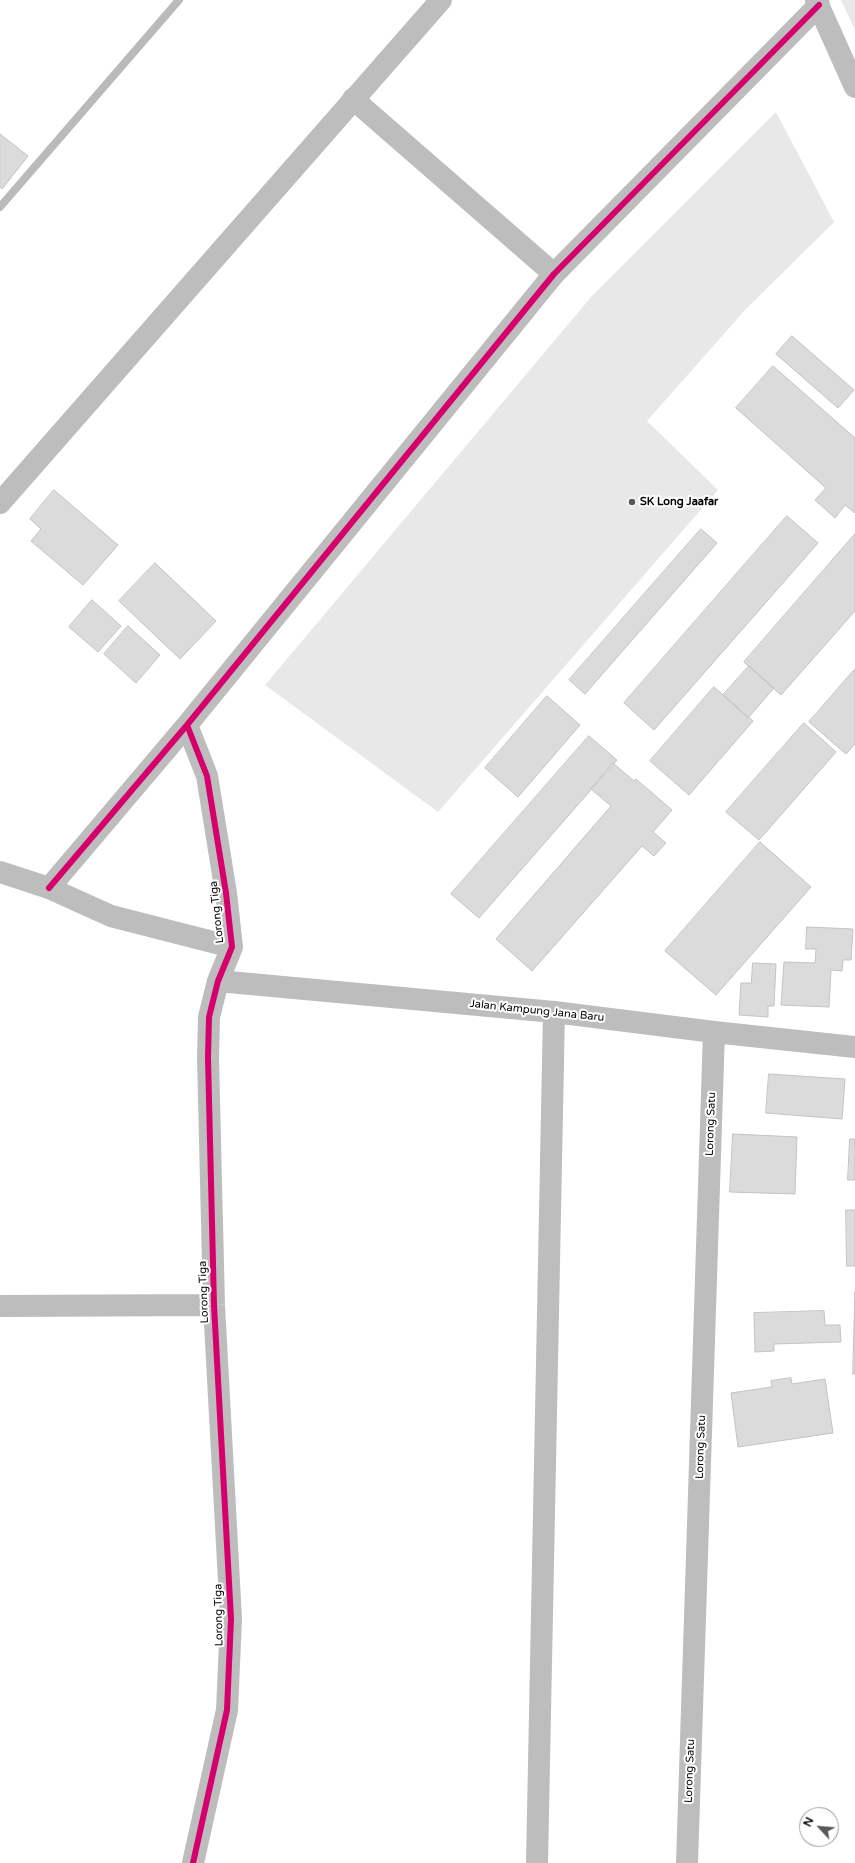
<!DOCTYPE html>
<style>
body{margin:0}
#map{position:relative;width:855px;height:1863px;overflow:hidden;background:#fff;font-family:"Varela Round",sans-serif}
canvas{display:block}
.north{position:absolute;left:799px;top:1807px;width:40px;height:40px;box-sizing:border-box;background:#fff;border:1px solid #999;border-radius:50%;rotate:296deg;font-size:11px;font-weight:700;line-height:16px;text-align:center;color:#000}
.north::after{content:'';display:block;margin:auto;width:14px;height:18px;background:#595959;clip-path:polygon(50% 0,100% 100%,50% 72%,0 100%)}
</style>
<div id="map">
<canvas width="855" height="1863"></canvas>
<div class="north">N</div>
</div>
<script>
const c = document.querySelector('canvas').getContext('2d');
c.lineJoin = 'round';
function paint(path, color) { c.fillStyle = color; c.fill(path, 'evenodd'); }
function trace(path, color, width, dash) { c.strokeStyle = color; c.lineWidth = width; c.lineCap = dash ? 'butt' : 'round'; c.setLineDash(dash || []); c.stroke(path); }
function label(font, color, halo, rows, align = 'center') {
  c.font = font + ' "Varela Round",sans-serif'; c.lineWidth = 4; c.setLineDash([]); c.textBaseline = 'middle'; c.strokeStyle = halo; c.fillStyle = color; for (const [text, x, y, turn = 0] of rows) {
    c.save(); c.translate(x, y); c.rotate((+turn || 0) * Math.PI / 180); c.textAlign = isNaN(turn) ? turn : align; if (halo) c.strokeText(text, 0, 0); c.fillText(text, 0, 0); c.restore();
  }
}
const green = new Path2D(`
 M841,0h14v30z
 M776,112l58,110 -89,88 -98,111 71,69 -280,322 -173,-127 327,-389z`);
const stream = new Path2D(`
 M0,207l179,-207`);
const building = new Path2D(`
 M0,134l28,22 -26,33 -2,-2z
 M792,336l62,54 -16,18 -62,-54z
 M773,366l82,72v75l-10,-8 -10,13 -20,-18 11,-12 -90,-80z
 M54,490l64,55 -35,40 -52,-44 10,-12 -11,-10z
 M787,516l31,27 -164,187 -30,-27z
 M701,529l16,14 -132,151 -16,-14z
 M855,534v77l-74,84 -37,-33z
 M155,563l61,58 -36,38 -61,-58z
 M92,600l29,26 -23,26 -29,-25z
 M128,626l32,29 -24,28 -32,-29z
 M749,666l25,22 -26,30 -25,-23z
 M855,669v75l-9,10 -37,-32z
 M714,687l39,34 -64,74 -39,-34z
 M547,696l33,29 -62,72 -33,-29z
 M804,723l32,29 -77,88 -33,-28z
 M589,736l28,24 -138,158 -28,-24z
 M613,763l21,18 2,-2 36,31 -19,22 13,11 -12,13 -12,-10 -110,125 -36,-32 115,-133 -20,-17z
 M760,842l51,45 -95,108 -51,-44z
 M807,927l46,2 -2,31h-8l-1,11 -11,-1 -2,37 -48,-2 3,-43 31,1 1,-14h-10z
 M753,963l23,1 -2,42h-6v11l-29,-2 2,-32h10z
 M769,1074l76,5 -3,40 -76,-6z
 M733,1134l64,3 -2,57 -65,-2z
 M850,1139h5v41h-7z
 M846,1210h9v56h-8z
 M855,1292v82h-2z
 M824,1311l1,14h15l1,17 -67,2v7l-19,1 -1,-39z
 M791,1378l1,6 33,-5 8,54 -95,14 -7,-54 41,-6 -1,-6z`);
const minor = new Path2D(`
 M816,0l39,87
 M353,99l201,175
 M0,503l441,-503
 M187,725l20,51 19,117 6,54 -14,34 -9,36 -1,41 6,247 17,314 -4,91 -34,153
 M0,872l49,16 62,28 121,31
 M49,888l138,-163 367,-451 265,-269
 M218,981l336,31 160,20 141,15
 M0,1306l214,-1
 M537,1863l17,-851
 M687,1863l27,-831`);
const cycleway = new Path2D(`
 M187,725l20,51 19,117 6,54 -14,34 -9,36 -1,41 6,247 17,314 -4,91 -34,153
 M49,888l138,-163 367,-451 265,-269`);
const markers = [
 [632,502,4,"#595959"]
];
const poiNames = [
 ["SK Long Jaafar",640,502]
];
const streetNames = [
 ["Lorong Tiga",217,912,-96],
 ["Jalan Kampung Jana Baru",537,1011,6],
 ["Lorong Satu",711,1124,-88],
 ["Lorong Tiga",204,1292,-92],
 ["Lorong Satu",701,1447,-88],
 ["Lorong Tiga",219,1615,-91],
 ["Lorong Satu",690,1771,-88]
];
paint(green, '#e8e8e8');
trace(stream, '#bababa', 8);
paint(building, '#dbdbdb');
trace(building, '#c3c3c3', 1);
trace(minor, '#bdbdbd', 22);
trace(cycleway, '#d6006c', 6);
for (const [x, y, r, color] of markers) { const dot = new Path2D(); dot.arc(x, y, r, 0, 2 * Math.PI); c.fillStyle = color; c.fill(dot); trace(dot, '#fff', 1.5); }
label('bold 11px', '#000', '#fff', poiNames, 'left');
label('11px', '#000', '#fff', streetNames);
</script>
